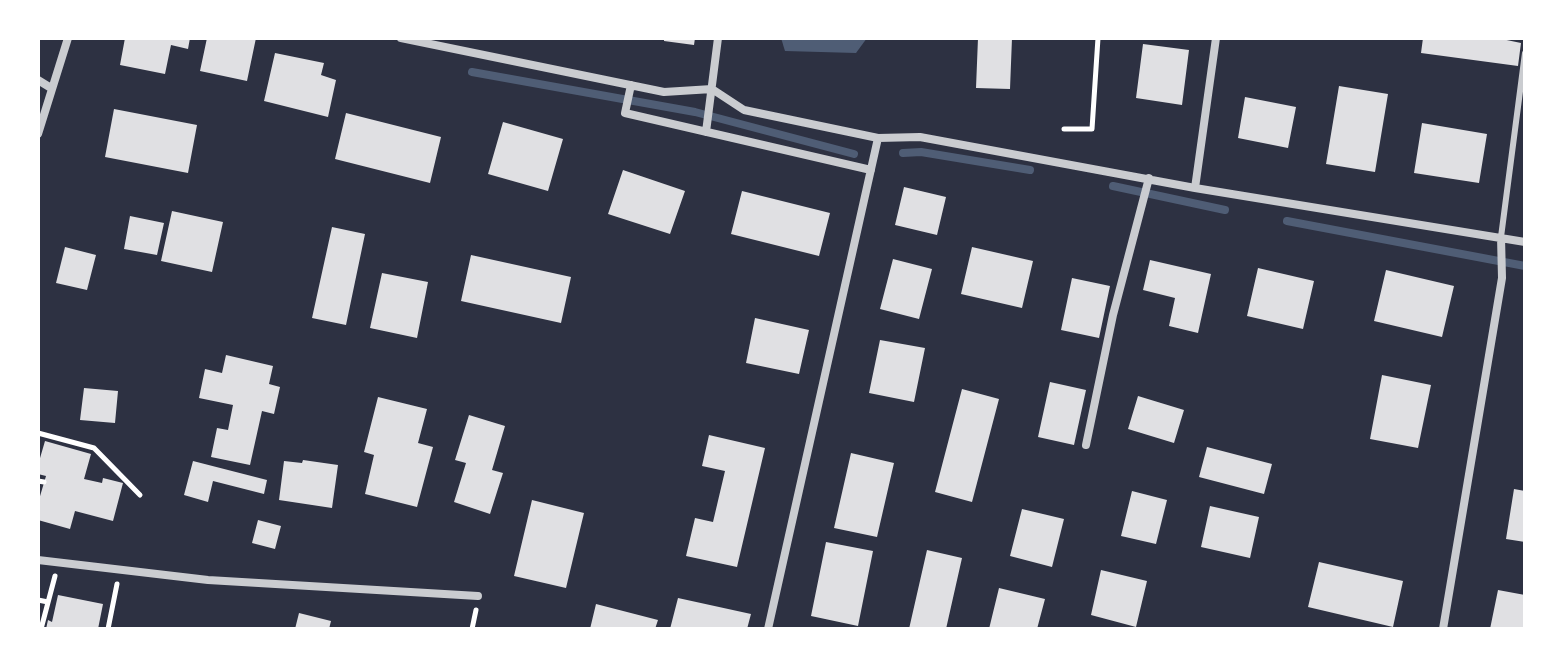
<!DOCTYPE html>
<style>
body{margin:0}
#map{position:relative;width:1563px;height:667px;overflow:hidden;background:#2d3142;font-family:"Zilla Slab",serif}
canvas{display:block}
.frame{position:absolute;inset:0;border:40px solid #fff;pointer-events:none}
</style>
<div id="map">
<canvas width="1563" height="667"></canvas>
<div class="frame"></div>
</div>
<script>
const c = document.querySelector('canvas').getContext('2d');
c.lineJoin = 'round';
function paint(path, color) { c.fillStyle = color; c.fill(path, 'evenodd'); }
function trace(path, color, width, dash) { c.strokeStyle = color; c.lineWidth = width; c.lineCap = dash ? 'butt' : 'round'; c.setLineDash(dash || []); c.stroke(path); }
const water = new Path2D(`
 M781,38h86l-11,15 -71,-2z`);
const stream = new Path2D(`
 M472,72l223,40 159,42
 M903,153l18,-1 109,18
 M1113,186l112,24
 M1287,221l238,45`);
const building = new Path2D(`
 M125,38h65l-2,11 -17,-4 -6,29 -45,-9z
 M207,38h49l-9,43 -47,-10z
 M664,38h31l-1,7 -30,-4z
 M978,38h34l-2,51 -34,-1z
 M1423,38h74l24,5 -3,23 -97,-13z
 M1143,44l46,6 -7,55 -46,-7z
 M275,53l49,10 -3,12 15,5 -8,37 -64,-16z
 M1339,86l49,8 -13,78 -49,-8z
 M1245,97l51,10 -8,41 -50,-10z
 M114,109l83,16 -9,48 -83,-16z
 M346,113l95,24 -11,46 -95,-24z
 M503,122l60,17 -15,52 -60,-17z
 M1422,123l65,11 -8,49 -65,-10z
 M623,170l62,21 -15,43 -62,-20z
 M904,187l42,10 -9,38 -42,-10z
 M742,191l88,22 -11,43 -88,-22z
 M172,211l51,11 -11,50 -51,-11z
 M130,216l34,7 -7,32 -33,-6z
 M332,227l33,7 -19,91 -34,-7z
 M65,247l31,8 -9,35 -31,-7z
 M972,247l61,14 -11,47 -61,-14z
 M471,255l100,22 -10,46 -100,-22z
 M893,259l39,10 -13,50 -39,-10z
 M1150,260l61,14 -13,59 -29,-7 6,-28 -32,-8z
 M1258,268l56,13 -11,48 -56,-13z
 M1386,270l68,16 -12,51 -68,-16z
 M382,273l46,9 -11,56 -47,-10z
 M1072,278l38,8 -11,52 -38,-8z
 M755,318l54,12 -10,44 -53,-11z
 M880,340l45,8 -11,54 -45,-9z
 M226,355l47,11 -4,18 11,3 -6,27 -12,-3 -12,54 -39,-8 6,-29 11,2 5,-25 -34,-7 6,-29 17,4z
 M1382,375l49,10 -13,63 -48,-9z
 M1050,382l36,8 -12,55 -36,-8z
 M84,388l34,3 -3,32 -35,-3z
 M962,389l37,10 -27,103 -37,-10z
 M1138,396l46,14 -10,33 -46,-14z
 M378,397l49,12 -9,34 15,4 -16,60 -52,-13 9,-39 -10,-3z
 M469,415l36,11 -13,44 11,3 -13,41 -36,-12 12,-39 -11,-3z
 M709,435l56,13 -28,119 -51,-11 9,-38 18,4 12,-51 -23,-5z
 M45,441l46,13 -7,25 18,4 1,-5 20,5 -10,38 -38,-10 -5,18 -32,-9v-17l8,-27 -8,-2v-9z
 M1207,447l65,17 -8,30 -65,-17z
 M851,453l43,10 -17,74 -43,-9z
 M303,460l35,5 -6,43 -53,-8 5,-39 18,2z
 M193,461l74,19 -3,14 -51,-13 -5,21 -24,-7z
 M1514,489l11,2v51l-19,-3z
 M1132,491l35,9 -11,44 -35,-8z
 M532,500l52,13 -18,75 -52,-12z
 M1210,506l49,11 -9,41 -49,-11z
 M1022,509l42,10 -12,48 -42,-11z
 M258,520l23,6 -6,23 -23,-6z
 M826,542l47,9 -15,75 -47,-10z
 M927,550l35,8 -16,71h-37z
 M1319,562l84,19 -10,46 -85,-20z
 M1101,570l46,11 -11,46 -45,-12z
 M999,588l46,11 -8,30h-48z
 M1498,590l27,5v34h-35z
 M58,595l45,9 -5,25h-52l2,-9 4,2z
 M678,598l73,16 -4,15h-77z
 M596,604l62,16 -3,9h-65z
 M299,613l32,8 -2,8h-34z`);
const path = new Path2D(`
 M1064,129h28l6,-91
 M38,433l56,15 46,47
 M38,481l6,1
 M38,600l10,2
 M41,629l14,-53
 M108,629l9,-45
 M472,629l4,-19`);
const service = new Path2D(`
 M1501,237l24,-184`);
const minor = new Path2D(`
 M401,38l263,54 48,-3 32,21 134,28 42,-1 275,51 330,54
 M38,80l13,8
 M631,85l-6,28 246,57
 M706,132l12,-94
 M38,134l30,-96
 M1195,188l21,-150
 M1086,445l27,-130 36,-137
 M38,560l170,20 270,16
 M768,629l110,-491
 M1443,629l59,-351 -1,-41`);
paint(water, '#4f5d75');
trace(stream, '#4f5d75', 8);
paint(building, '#e0e0e3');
trace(path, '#fff', 5);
trace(service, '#caccd0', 6);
trace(minor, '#caccd0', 8);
</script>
